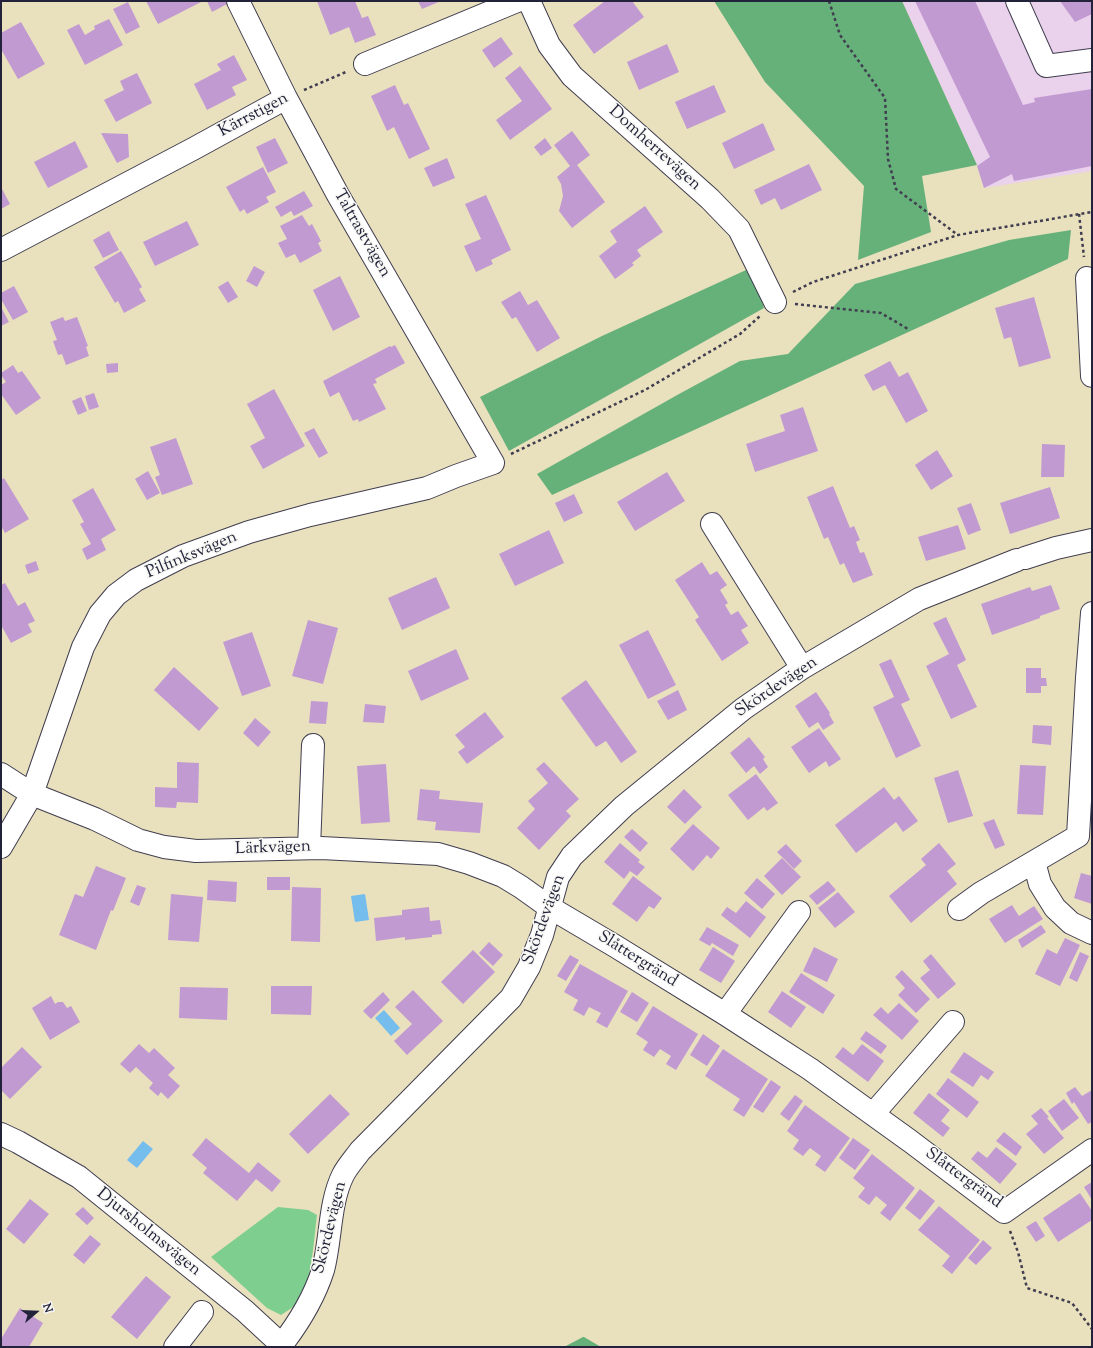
<!DOCTYPE html>
<meta charset="utf-8">
<style>
body{margin:0}
#map{position:relative;width:1093px;height:1348px;overflow:hidden;background:#e9e0be;font-family:"Sorts Mill Goudy",serif}
canvas{display:block}
.frame{position:absolute;inset:0;border:2px solid #22223b;pointer-events:none}
.north{position:absolute;left:16px;top:1292px;width:40px;height:40px;-webkit-text-stroke:3px #f6f6f2;paint-order:stroke;rotate:71deg;font-size:11px;font-weight:700;line-height:16px;text-align:center;color:#22223b}
.north::after{content:'';display:block;margin:auto;width:14px;height:18px;background:#22223b;clip-path:polygon(50% 0,100% 100%,50% 72%,0 100%)}
</style>
<div id="map">
<canvas width="1093" height="1348"></canvas>
<div class="frame"></div>
<div class="north">N</div>
</div>
<script>
const c = document.querySelector('canvas').getContext('2d');
c.lineJoin = 'round';
function paint(path, color) { c.fillStyle = color; c.fill(path, 'evenodd'); }
function trace(path, color, width, dash) { c.strokeStyle = color; c.lineWidth = width; c.lineCap = dash ? 'butt' : 'round'; c.setLineDash(dash || []); c.stroke(path); }
function label(font, color, halo, rows, align = 'center') {
  c.font = font + ' "Sorts Mill Goudy",serif'; c.lineWidth = 3; c.setLineDash([]); c.textBaseline = 'middle'; c.strokeStyle = halo; c.fillStyle = color; for (const [text, x, y, turn = 0] of rows) {
    c.save(); c.translate(x, y); c.rotate((+turn || 0) * Math.PI / 180); c.textAlign = isNaN(turn) ? turn : align; if (halo) c.strokeText(text, 0, 0); c.fillText(text, 0, 0); c.restore();
  }
}
const built = new Path2D(`
 M902,1h190v170l-108,17 -7,-23z`);
const green = new Path2D(`
 M278,1207l30,3 9,5c-3,22 -5,66 -17,85 -4,6 -13,11 -19,15l-14,-7 -56,-51z`);
const forest = new Path2D(`
 M714,1h188l75,164 -55,11 9,56 -73,28 6,-74 -99,-104z
 M1071,230l-3,29 -516,236 -15,-21 142,-80 61,-33 48,-7 67,-70 154,-44z
 M746,270l13,21 5,17 -255,143 -29,-54 122,-61z
 M584,1337l17,10h-37l19,-10z`);
const water = new Path2D(`
 M365,894l4,26 -14,2 -4,-26z
 M384,1010l16,18 -9,8 -16,-18z
 M143,1141l10,8 -16,19 -10,-8z`);
const building = new Path2D(`
 M146,1h57l-45,23z
 M207,1h19l1,3 -15,8z
 M317,1h38l7,17 6,-2 8,19 -21,8 -6,-16 -19,8z
 M418,1h23l-19,8z
 M605,1h27l12,16 -50,37 -21,-29z
 M915,1h60l48,104 12,-3 -1,-4 58,-9v77l-78,15 -2,-7 -28,14 -7,-22 13,-9z
 M1060,1h32v13l-17,8z
 M128,2l12,25 -14,7 -13,-25z
 M109,19l14,26 -38,20 -18,-35 12,-6 6,11 10,-6 -1,-3z
 M21,22l24,42 -27,15 -17,-30v-16z
 M501,37l12,17 -19,14 -12,-18z
 M667,44l12,28 -40,18 -12,-28z
 M234,55l13,25 -15,7 4,8 -29,15 -13,-26 27,-14 -4,-6z
 M520,66l32,43 -42,31 -14,-20 26,-19 -17,-23z
 M137,73l15,30 -36,19 -12,-22 20,-10 -4,-9z
 M395,85l9,20 4,-2 22,46 -21,10 -15,-32 -7,4 -16,-35z
 M714,85l12,27 -39,17 -12,-27z
 M763,123l12,27 -41,19 -12,-26z
 M572,131l18,24 -13,10 28,37 -33,26 -13,-17 4,-15 -2,-12 -4,-7 13,-11 -16,-21z
 M101,133l27,1 1,23 -12,6z
 M275,138l13,25 -20,10 -12,-26z
 M545,138l7,10 -11,8 -7,-9z
 M75,141l13,26 -40,21 -14,-26z
 M447,158l8,20 -22,9 -9,-19z
 M809,164l13,26 -41,20 -6,-12 -14,7 -7,-15z
 M263,167l13,25 -10,5 3,5 -22,12 -3,-5 -4,3 -14,-25z
 M1,187l9,17 -9,5z
 M304,191l9,15 -19,10 -3,-5 -10,6 -6,-10z
 M486,195l25,55 -20,10 2,4 -17,8 -12,-26 17,-7 -16,-35z
 M645,206l18,26 -26,18 4,6 -9,7 2,2 -19,14 -16,-23 18,-14 -7,-11z
 M302,215l7,11 3,-2 9,17 -3,2 4,8 -22,12 -5,-9 -9,4 -8,-15 9,-4 -7,-13z
 M187,221l12,24 -44,21 -12,-24z
 M109,231l10,19 -16,8 -10,-18z
 M121,251l21,36 -3,2 7,12 -22,12 -6,-12 -3,2 -21,-36z
 M254,266l11,6 -8,15 -11,-6z
 M340,276l20,41 -27,14 -20,-41z
 M228,281l10,16 -10,6 -10,-16z
 M14,286l14,26 -15,8 -12,-21v-6z
 M520,291l8,14 9,-5 23,38 -23,14 -21,-35 -4,2 -11,-17z
 M1034,297l17,61 -32,9 -8,-30 -7,2 -9,-31z
 M1,307l8,15 -8,4z
 M63,317l2,4 12,-4 11,29 -2,1 3,9 -23,9 -4,-11 -4,1 -5,-14 4,-1 -7,-18z
 M395,345l10,18 -30,16 2,4 -4,1 13,25 -27,13 -1,-3 -5,2 -14,-29 -9,5 -7,-16 67,-35 1,1z
 M890,361l9,16 9,-5 20,39 -22,12 -21,-38 -12,6 -9,-16z
 M118,363v9l-11,1 -1,-9z
 M13,365l5,8 4,-2 19,27 -25,17 -15,-21v-9l5,-3 -5,-7v-2z
 M274,389l31,57 -42,23 -13,-23 15,-8 -18,-34z
 M94,393l5,14 -10,3 -4,-14z
 M81,397l6,14 -9,4 -6,-14z
 M803,407l15,44 -63,21 -9,-28 39,-13 -5,-16z
 M314,428l14,25 -9,5 -15,-25z
 M176,438l17,46 -31,11 -7,-18 5,-2 -10,-28z
 M1042,444l23,1 -1,32h-23z
 M937,450l16,26 -22,14 -16,-25z
 M148,471l12,22 -13,7 -12,-21z
 M667,472l18,29 -50,30 -18,-29z
 M4,478l25,41 -24,14 -4,-7v-46z
 M833,486l17,42 4,-2 6,14 -4,2 4,11 4,-1 9,23 -20,8 -9,-20 -4,2 -12,-28 -4,2 -17,-42z
 M1050,487l10,31 -50,16 -10,-31z
 M93,488l23,42 -15,9 5,11 -19,10 -5,-11 9,-5 -11,-20 4,-2 -12,-22z
 M574,494l9,19 -19,9 -9,-19z
 M971,503l10,27 -13,5 -11,-27z
 M958,525l8,24 -40,12 -8,-24z
 M549,530l15,33 -49,23 -16,-32z
 M36,561l3,9 -11,4 -3,-9z
 M702,562l8,13 7,-4 10,14 -7,5 8,13 -3,2 6,10 7,-4 10,15 -7,4 8,13 -27,18 -27,-41 4,-3 -24,-37z
 M436,577l14,31 -48,22 -14,-32z
 M5,583l13,23 7,-4 10,19 -7,3 4,8 -21,11 -10,-18v-40z
 M1051,585l9,24 -20,7v2l-48,17 -11,-31 49,-17 2,4z
 M946,617l20,43 -9,5 20,42 -26,12 -25,-53 23,-12 -16,-31z
 M308,620l30,8 -15,56 -31,-8z
 M648,630l28,55 -28,14 -29,-54z
 M252,632l19,54 -29,10 -19,-54z
 M456,649l13,30 -48,22 -13,-30z
 M891,659l19,41 -9,4 20,42 -25,12 -23,-51 21,-10 -15,-33z
 M174,667l45,41 -20,23 -45,-41z
 M1026,668h15v10h5l1,8h-6v7h-15z
 M586,680l51,72 -16,11 -15,-22 -10,6 -35,-49z
 M678,690l9,20 -19,10 -11,-19z
 M816,692l14,21 -1,1 5,9 -11,7 -5,-8 -9,6 -14,-22z
 M311,701l17,1 -2,22 -17,-1z
 M365,704l21,2 -2,17 -21,-1z
 M485,712l19,25 -37,27 -9,-12 7,-5 -10,-12z
 M255,718l16,14 -13,15 -15,-14z
 M1033,725l19,1 -1,19 -19,-2z
 M819,728l22,31 -12,8 -3,-6 -17,12 -18,-26z
 M749,737l16,20 -2,2 5,8 -8,7 -6,-8 -8,7 -16,-20z
 M177,762l22,1 -1,40 -21,-1 -1,6 -21,-1v-20l22,1z
 M544,762l35,37 -13,12 5,5 -32,34 -22,-22 18,-19 -7,-8 20,-18 -12,-14z
 M386,764l4,58 -29,2 -4,-58z
 M1020,765l26,1 -3,49 -26,-1z
 M958,770l15,46 -25,7 -14,-45z
 M756,774l22,29 -11,8 -3,-4 -16,13 -20,-25z
 M884,787l10,13 5,-4 19,25 -15,11 -7,-10 -40,31 -21,-28z
 M420,789l20,2 -1,8 44,4 -3,30 -45,-3 1,-8 -19,-2z
 M684,789l18,18 -17,17 -18,-17z
 M994,819l11,26 -10,4 -12,-26z
 M693,824l27,24 -9,11 -4,-4 -14,16 -23,-22z
 M632,829l16,14 -8,9 -16,-15z
 M620,843l20,17 -2,2 7,5 -8,9 -7,-5 -6,8 -20,-17z
 M939,843l17,21 -9,7 10,13 -46,39 -22,-27 37,-31 -5,-6z
 M786,844l16,17 -8,8 -17,-17z
 M782,858l19,19 -19,18 -18,-19z
 M96,866l30,12 -13,33 -2,-1 -15,40 -37,-15 16,-41 8,3z
 M1081,873l11,3v28l-18,-6z
 M633,876l29,22 -8,11 -5,-3 -12,16 -25,-18z
 M267,877h23v13h-23z
 M757,878l18,16 -13,15 -18,-16z
 M208,880l29,2 -1,20 -29,-2z
 M828,881l8,9 -19,15 -8,-9z
 M137,885l9,3 -7,18 -9,-4z
 M292,887l29,1 -1,54 -29,-1z
 M838,892l17,20 -20,16 -17,-20z
 M171,894l32,3 -4,45 -31,-2z
 M746,901l20,16 -16,21 -29,-23 6,-8 9,6z
 M1012,905l7,11 15,-10 9,13 -38,24 -16,-24z
 M429,907l1,14 10,-1 2,14 -10,1v2l-27,3v-3l-29,4 -2,-23 28,-3v-5z
 M1041,925l5,7 -24,16 -4,-8z
 M707,927l32,18 -6,11 -21,-13 -2,3 -11,-6z
 M1065,938l15,7 -20,41 -25,-12 12,-25 10,5z
 M489,942l14,13 -10,11 -14,-13z
 M713,947l22,14 -14,22 -22,-13z
 M814,947l24,12 -11,23 -24,-11z
 M473,950l22,22 -32,32 -22,-22z
 M1080,952l9,4 -12,26 -8,-4z
 M931,954l25,30 -18,15 -18,-21 10,-8 -7,-9z
 M570,955l9,5 -13,21 -9,-5z
 M580,964l48,27 -21,37 -11,-6 5,-9 -12,-6 -5,9 -11,-6 5,-10 -14,-8z
 M902,970l28,29 -14,14 -18,-18 7,-7 -10,-11z
 M801,973l34,22 -12,19 -34,-22z
 M271,986h41l-1,29 -40,-1z
 M180,987l48,1 -1,32 -48,-2z
 M413,990l30,31 -36,34 -13,-14 18,-17 -17,-17z
 M782,991l24,16 -15,21 -23,-16z
 M383,992l7,8 -19,19 -8,-8z
 M632,992l17,11 -12,19 -17,-10z
 M51,996l4,8 3,-2h5l4,6 4,-2 9,16 -30,18 -18,-32z
 M899,1003l20,18 -17,19 -29,-25 8,-8 7,7z
 M653,1006l45,28 -22,36 -10,-6 5,-8 -11,-7 -6,8 -11,-7 5,-8 -12,-8z
 M866,1031l21,15 -6,8 -21,-15z
 M703,1034l17,12 -13,20 -17,-11z
 M139,1044l10,9 5,-5 21,20 -7,7 12,11 -12,13 -7,-7 -3,4 -8,-7 -1,-1 4,-5 -17,-16 -6,6 -10,-9z
 M862,1044l22,17 -16,21 -33,-25 8,-10 10,8z
 M22,1047l20,20 -32,32 -9,-9v-22z
 M723,1049l45,30 -24,38 -11,-7 7,-11 -35,-23z
 M964,1052l30,20 -6,8 -7,-5 -8,12 -23,-15z
 M948,1078l31,24 -12,16 -31,-24z
 M771,1080l10,7 -18,26 -10,-6z
 M1075,1087l7,9 10,-6v32l-4,2 -14,-22 -2,2 -6,-11z
 M929,1093l21,17 -9,11 9,7 -7,9 -30,-24z
 M330,1094l20,20 -42,40 -19,-20z
 M795,1095l8,6 -14,20 -9,-7z
 M1064,1099l15,19 -17,13 -14,-20z
 M805,1105l45,33 -25,34 -10,-7 6,-9 -11,-8 -7,8 -10,-7 6,-9 -12,-9z
 M1041,1108l8,9 -2,1 17,20 -20,16 -18,-20 12,-10 -7,-8z
 M1004,1132l18,15 -6,9 -20,-15z
 M206,1138l43,35 9,-11 23,19 -9,11 -16,-13 -19,22 -34,-28 4,-5 -15,-13z
 M853,1138l17,12 -15,20 -16,-12z
 M996,1147l21,17 -17,20 -29,-25 7,-8 9,7z
 M872,1154l43,34 -25,33 -10,-8 7,-8 -11,-9 -7,9 -11,-8 7,-9 -12,-10z
 M1092,1182v18l-8,-13z
 M920,1189l15,12 -15,19 -15,-12z
 M1080,1193l12,18v9l-34,22 -15,-24z
 M30,1199l19,15 -25,30 -18,-15z
 M939,1206l41,34 -28,34 -10,-8 8,-10 -32,-26z
 M83,1207l11,11 -7,7 -12,-11z
 M1036,1221l9,15 -9,6 -10,-15z
 M90,1235l11,9 -17,20 -11,-9z
 M983,1240l9,8 -16,17 -8,-7z
 M146,1276l25,21 -34,42 -26,-22z
 M20,1308l23,15 -14,24h-28v-8z`);
const path = new Path2D(`
 M829,1l11,34 45,63 3,61 8,30 62,46
 M304,90l42,-18
 M1079,214l5,43
 M793,292l20,-10 145,-47 134,-23
 M795,304l86,9 27,16
 M511,454l134,-64 95,-56 20,-18
 M1010,1231l8,21 9,36 45,15 20,26`);
const minor = new Path2D(`
 M529,1l20,44 23,31 138,123 29,30 36,73
 M1017,1l29,65 46,-6
 M365,64l152,-63
 M1,250l192,-101 93,-51
 M1087,278l5,98
 M712,524l90,144
 M1025,558l31,-10 36,-8
 M1,774l31,20 63,25 43,21 26,7 32,4 125,-3 117,6 31,9 34,13 18,11 28,20 66,39 110,68 85,55 100,72 94,71 88,-62
 M1078,836l9,-158 5,-65
 M1,847l31,-53 51,-147 17,-33 16,-19 20,-15 47,-24 66,-24 61,-17 117,-27 29,-12 37,-13 -155,-268 -52,-97 -48,-97
 M309,848l4,-103
 M1034,862l6,22 15,24 16,15 21,10
 M959,909l22,-16 97,-57
 M725,1014l74,-102
 M873,1114l80,-92
 M1,1134l17,8 61,35 166,134 39,36
 M175,1347l27,-35
 M280,1347c18,-23 34,-49 43,-77 8,-29 6,-67 20,-95 4,-8 12,-17 17,-24l151,-153 18,-31 13,-32 16,-58 14,-21 52,-50 119,-97 59,-41 117,-69 98,-39`);
const streetNames = [
 ["Kärrstigen",254,116,-28],
 ["Domherrevägen",654,149,42],
 ["Taltrastvägen",361,234,60],
 ["Pilfinksvägen",192,556,-23],
 ["Skördevägen",777,688,-34],
 ["Lärkvägen",273,849,-2],
 ["Skördevägen",545,920,-70],
 ["Slåttergränd",637,960,32],
 ["Slåttergränd",963,1179,36],
 ["Skördevägen",331,1228,-76],
 ["Djursholmsvägen",148,1233,39]
];
paint(built, '#ead1ec');
paint(green, '#7dce8f');
paint(forest, '#66b17a');
paint(water, '#75bded');
paint(building, '#c29ad2');
trace(minor, '#403e4f', 24);
trace(path, '#403e4f', 2.5, [3, 3]);
trace(minor, '#fff', 22);
label('17px', '#22223b', '#f6f6f2', streetNames);
</script>
